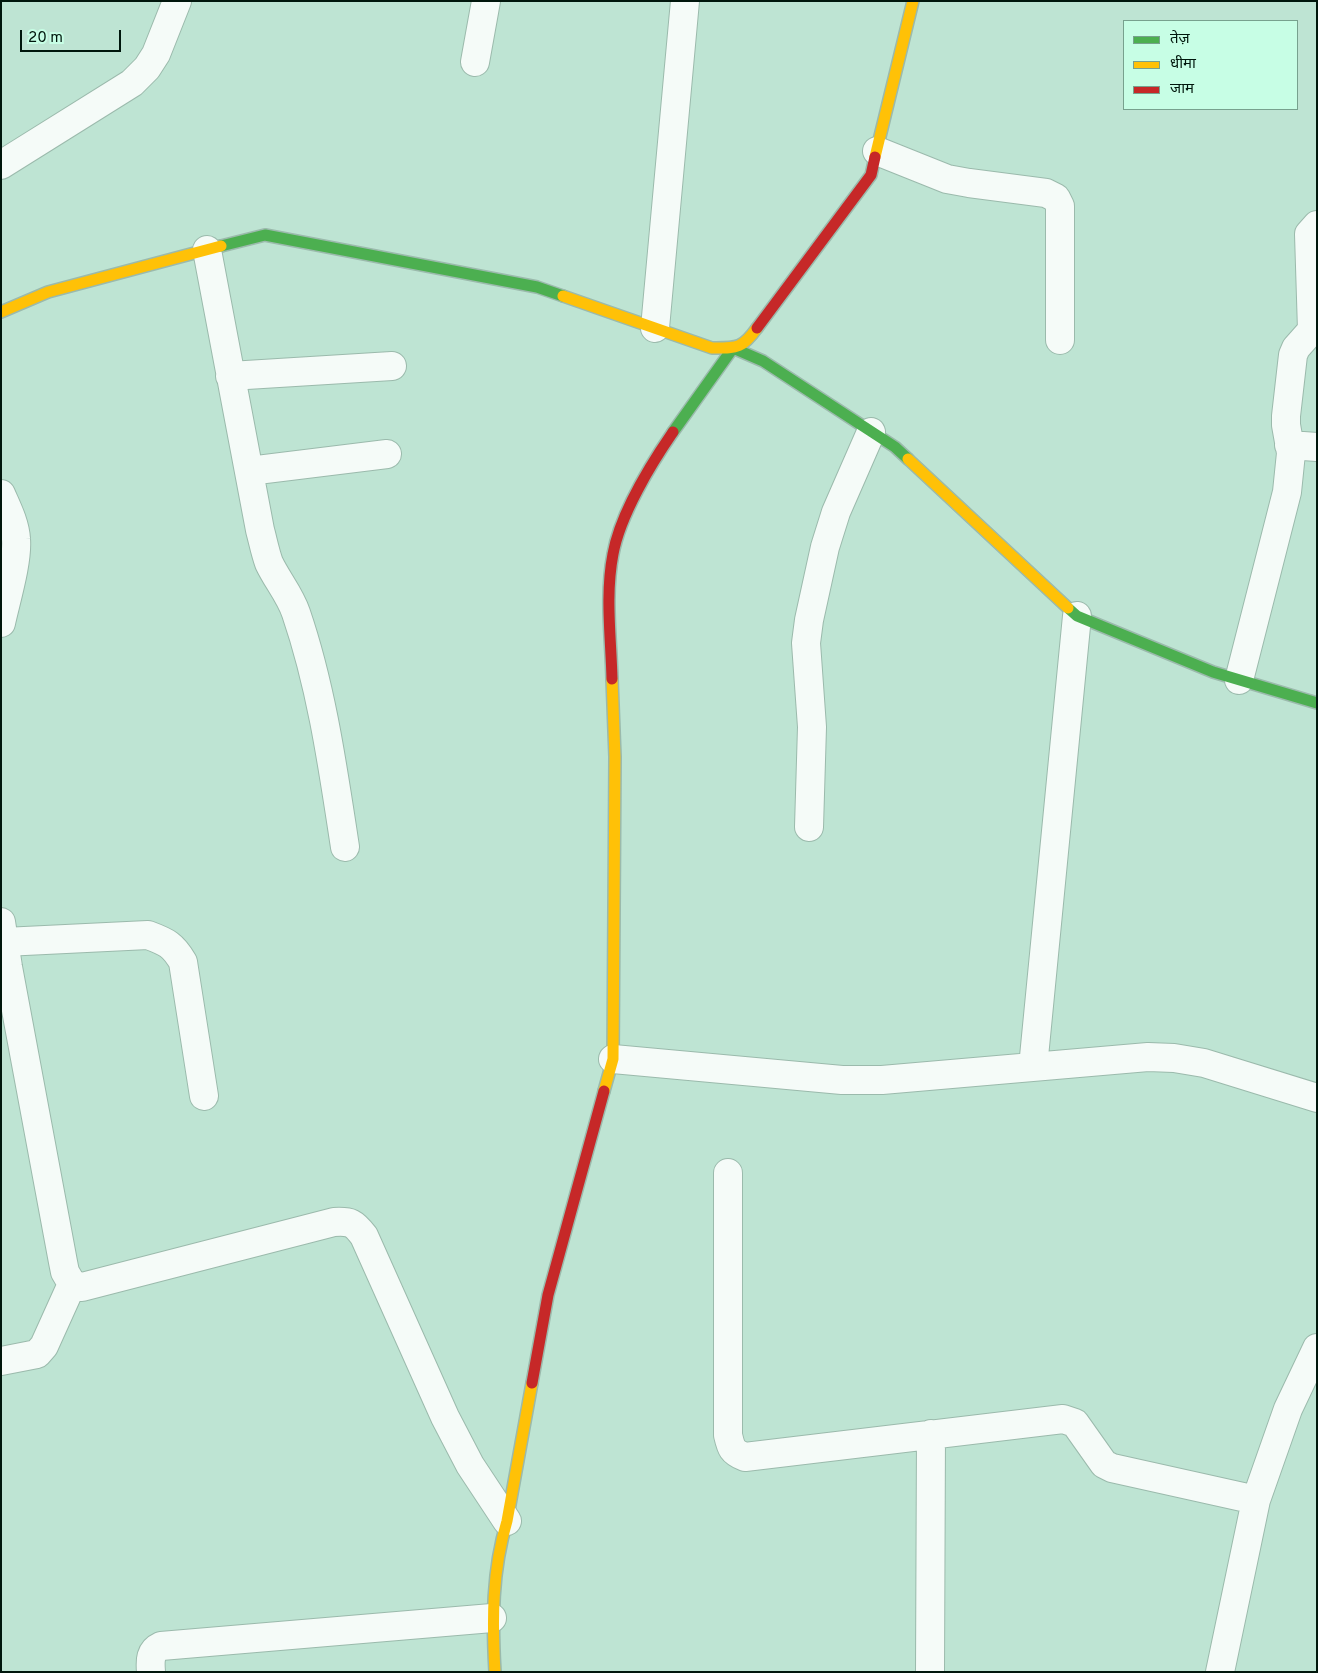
<!DOCTYPE html>
<meta charset="utf-8">
<style>
body{margin:0}
#map{position:relative;width:1318px;height:1673px;overflow:hidden;background:#bee4d3;font-family:Overpass,"Noto Sans Devanagari",sans-serif}
canvas{display:block}
.frame{position:absolute;inset:0;border:2px solid #00160c;pointer-events:none}
.legend{position:absolute;left:1123px;top:20px;width:175px;height:90px;box-sizing:border-box;background:#c7fee5;border:1px solid #77a18e;margin:0;padding:6px 9px;list-style:none;font-size:15px;color:#00160c}
.legend li{display:flex;align-items:center;gap:10px;height:25px}
.legend b{width:25px;border:1px solid #77a18e}
.scale{position:absolute;left:20px;top:30px;width:101px;height:22px;box-sizing:border-box;border:2px solid #00160c;border-top:0;padding-left:6px;font-size:15px;line-height:18px;white-space:nowrap;color:#00160c;-webkit-text-stroke:4px #c7fee5;paint-order:stroke}
</style>
<div id="map">
<canvas width="1318" height="1673"></canvas>
<div class="frame"></div>
<ul class="legend">
<li><b style="height:6px;background:#4caf50"></b>तेज़</li>
<li><b style="height:6px;background:#ffc107"></b>धीमा</li>
<li><b style="height:6px;background:#c62828"></b>जाम</li>
</ul>
<div class="scale">20 m</div>
</div>
<script>
const c = document.querySelector('canvas').getContext('2d');
c.lineJoin = 'round';
function trace(path, color, width, dash) { c.strokeStyle = color; c.lineWidth = width; c.lineCap = dash ? 'butt' : 'round'; c.setLineDash(dash || []); c.stroke(path); }
const street = new Path2D(`
 M475,62l11,-61
 M877,151l70,28 22,4 77,10 10,5 4,8v134
 M1,165l131,-82 15,-15 9,-14 21,-53
 M207,250l53,280c3,11 5,22 9,33 8,17 21,32 27,50 26,76 37,156 49,234
 M655,328l30,-327
 M230,376l162,-10
 M1289,445l28,2
 M249,471l138,-17
 M1,494c6,14 14,29 15,45 2,22 -10,61 -15,84
 M1239,680l48,-188 4,-39 -5,-28v-9l7,-61 3,-7 16,-18 -3,-96 8,-9
 M809,827l3,-100 -6,-84 3,-23 16,-73 11,-35 35,-80
 M1,922l7,45 55,295 2,10 7,12 10,3 252,-65c17,-1 20,1 30,14l81,181 25,48 37,56
 M4,942l144,-7c19,7 25,10 35,27l21,134
 M613,1059l229,21h40l266,-23 26,1 30,5 113,35
 M1033,1067l44,-451
 M728,1173v262c3,13 4,17 17,22l318,-38 12,4 29,41 8,4 144,32
 M1,1361l36,-7 7,-8 28,-62
 M151,1672c-1,-12 -1,-21 10,-26l331,-28
 M930,1672l1,-238
 M1220,1672l36,-172 32,-91 29,-61`);
const fast = new Path2D(`
 M221,246l44,-11 272,52 26,9
 M673,432l60,-84 30,13 132,86 13,12
 M1068,608l9,8 136,56 104,31`);
const slow = new Path2D(`
 M875,157l38,-156
 M563,296l149,52c25,0 30,1 45,-20
 M1,312l47,-20 173,-46
 M908,459l160,149
 M604,1091l9,-32 2,-302 -3,-78
 M495,1672c-3,-52 -3,-101 12,-151l25,-138`);
const jam = new Path2D(`
 M757,328l114,-153 4,-18
 M612,679c-1,-41 -7,-84 1,-125 7,-39 38,-90 60,-122
 M532,1383l16,-88 56,-204`);
trace(street, '#9bbaac', 30);
trace(fast, '#9bbaac', 14);
trace(slow, '#9bbaac', 14);
trace(jam, '#9bbaac', 14);
trace(street, '#f5fbf8', 28);
trace(fast, '#4caf50', 11);
trace(slow, '#ffc107', 11);
trace(jam, '#c62828', 11);
</script>
